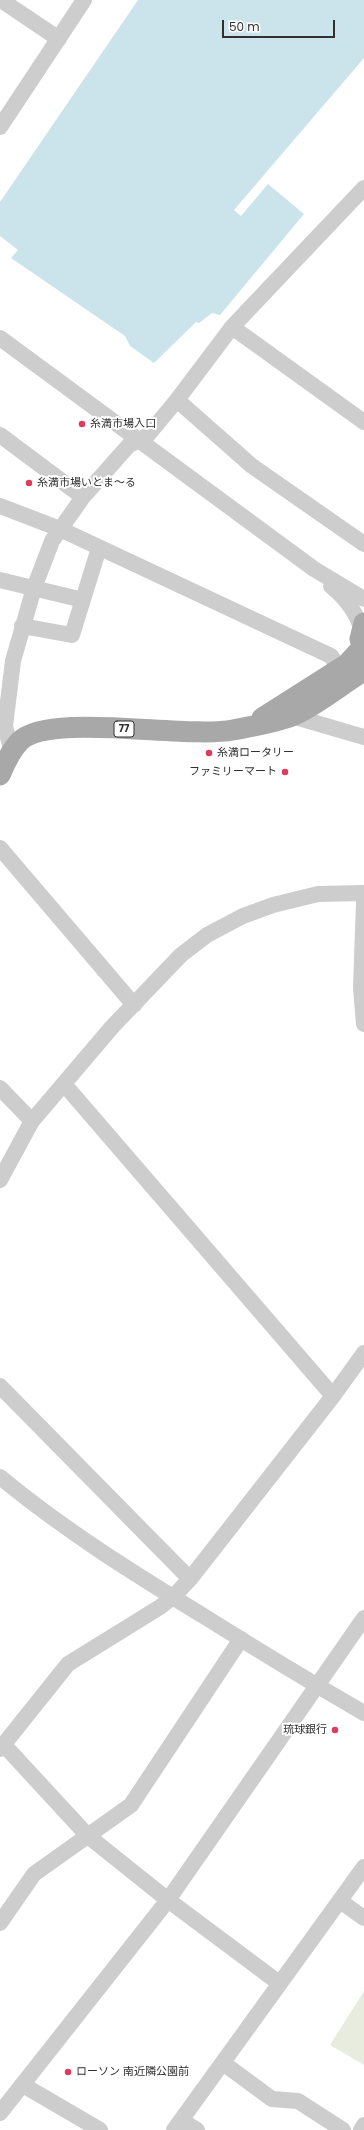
<!DOCTYPE html>
<meta charset="utf-8">
<style>
body{margin:0}
#map{position:relative;width:364px;height:2130px;overflow:hidden;background:#fff;font-family:Poppins,sans-serif}
canvas{display:block}
.scale{position:absolute;left:222px;top:20px;width:113px;height:18px;box-sizing:border-box;border:2px solid #303030;border-top:0;padding-left:5px;font-size:12px;line-height:14px;white-space:nowrap;color:#303030;-webkit-text-stroke:3px #fff;paint-order:stroke}
</style>
<div id="map">
<canvas width="364" height="2130"></canvas>
<div class="scale">50 m</div>
</div>
<script>
const c = document.querySelector('canvas').getContext('2d');
c.lineJoin = 'round';
function paint(path, color) { c.fillStyle = color; c.fill(path, 'evenodd'); }
function trace(path, color, width, dash) { c.strokeStyle = color; c.lineWidth = width; c.lineCap = dash ? 'butt' : 'round'; c.setLineDash(dash || []); c.stroke(path); }
function label(font, color, halo, rows, align = 'center') {
  c.font = font + ' Poppins,"Noto Sans JP",sans-serif'; c.lineWidth = 4; c.setLineDash([]); c.textBaseline = 'middle'; c.strokeStyle = halo; c.fillStyle = color; for (const [text, x, y, turn = 0] of rows) {
    c.save(); c.translate(x, y); c.rotate((+turn || 0) * Math.PI / 180); c.textAlign = isNaN(turn) ? turn : align; if (halo) c.strokeText(text, 0, 0); c.fillText(text, 0, 0); c.restore();
  }
}
const green = new Path2D(`
 M364,1991v74l-34,-20z`);
const water = new Path2D(`
 M138,0h226v58l-130,152 7,6 27,-32 36,30 -84,101 -8,-2 -13,10 -3,-1 -42,41 -24,-17 -5,-10 -114,-78 7,-8 -18,-14v-34z`);
const minor = new Path2D(`
 M1,0l58,39
 M0,127l84,-127
 M232,327l132,95
 M0,338l314,231 50,30
 M177,400l75,66 112,78
 M0,435l83,62
 M0,506l60,23 271,127 8,13
 M0,580l83,20
 M331,586c13,11 25,25 30,42
 M22,626l50,9 27,-87
 M292,716l72,21
 M12,753l-7,-27 8,-65 21,-73 18,-47 31,-44 46,-52 18,-9 30,-36 55,-73 132,-139
 M0,848l134,157
 M364,901l-3,87 3,36
 M64,1084l269,312
 M0,1088l32,33
 M0,1180l32,-59 80,-94 69,-72 26,-20 36,-19 30,-11 45,-11 46,-1
 M0,1386l190,193
 M0,1477c65,54 138,99 210,143 51,32 102,63 154,93
 M4,1745l84,91 80,64 111,83
 M0,1749l68,-85 92,-57 13,-10 17,-18 143,-183 31,-43
 M340,1901l24,17
 M0,1923l34,-49 97,-69 110,-166
 M223,2063l49,36 26,2 45,29
 M23,2085l77,45
 M0,2113l168,-213 196,-282
 M181,2120l16,10
 M174,2130l190,-263
 M361,2130l3,-5`);
const major = new Path2D(`
 M364,623l-4,16 4,15
 M262,718l85,-54 14,-15
 M0,775c5,-12 11,-25 20,-34 29,-29 166,-2 213,-11 19,-4 41,-7 59,-14 23,-9 50,-32 72,-45`);
const markers = [
 [82,424,4,"#dd3b60"],
 [29,483,4,"#dd3b60"],
 [209,753,4,"#dd3b60"],
 [285,772,4,"#dd3b60"],
 [335,1730,4,"#dd3b60"],
 [68,2072,4,"#dd3b60"]
];
const shields = [
 [124,729,20]
];
const shieldNames = [
 ["77",124,729]
];
const poiNames = [
 ["糸満市場入口",90,424],
 ["糸満市場いとま～る",37,483],
 ["糸満ロータリー",217,753],
 ["ファミリーマート",277,772,"right"],
 ["琉球銀行",327,1730,"right"],
 ["ローソン 南近隣公園前",76,2072]
];
paint(green, '#e8ecde');
paint(water, '#cbe3eb');
trace(minor, '#cdcdcd', 16);
trace(major, '#a8a8a8', 21);
for (const [x, y, r, color] of markers) { const dot = new Path2D(); dot.arc(x, y, r, 0, 2 * Math.PI); c.fillStyle = color; c.fill(dot); trace(dot, '#fff', 1.5); }
for (const [x, y, w] of shields) { const box = new Path2D(); box.roundRect(x - w / 2, y - 8, w, 16, 3); c.fillStyle = '#fff'; c.fill(box); trace(box, '#303030', 1); }
label('bold 10px', '#303030', null, shieldNames);
label('11px', '#303030', '#fff', poiNames, 'left');
</script>
